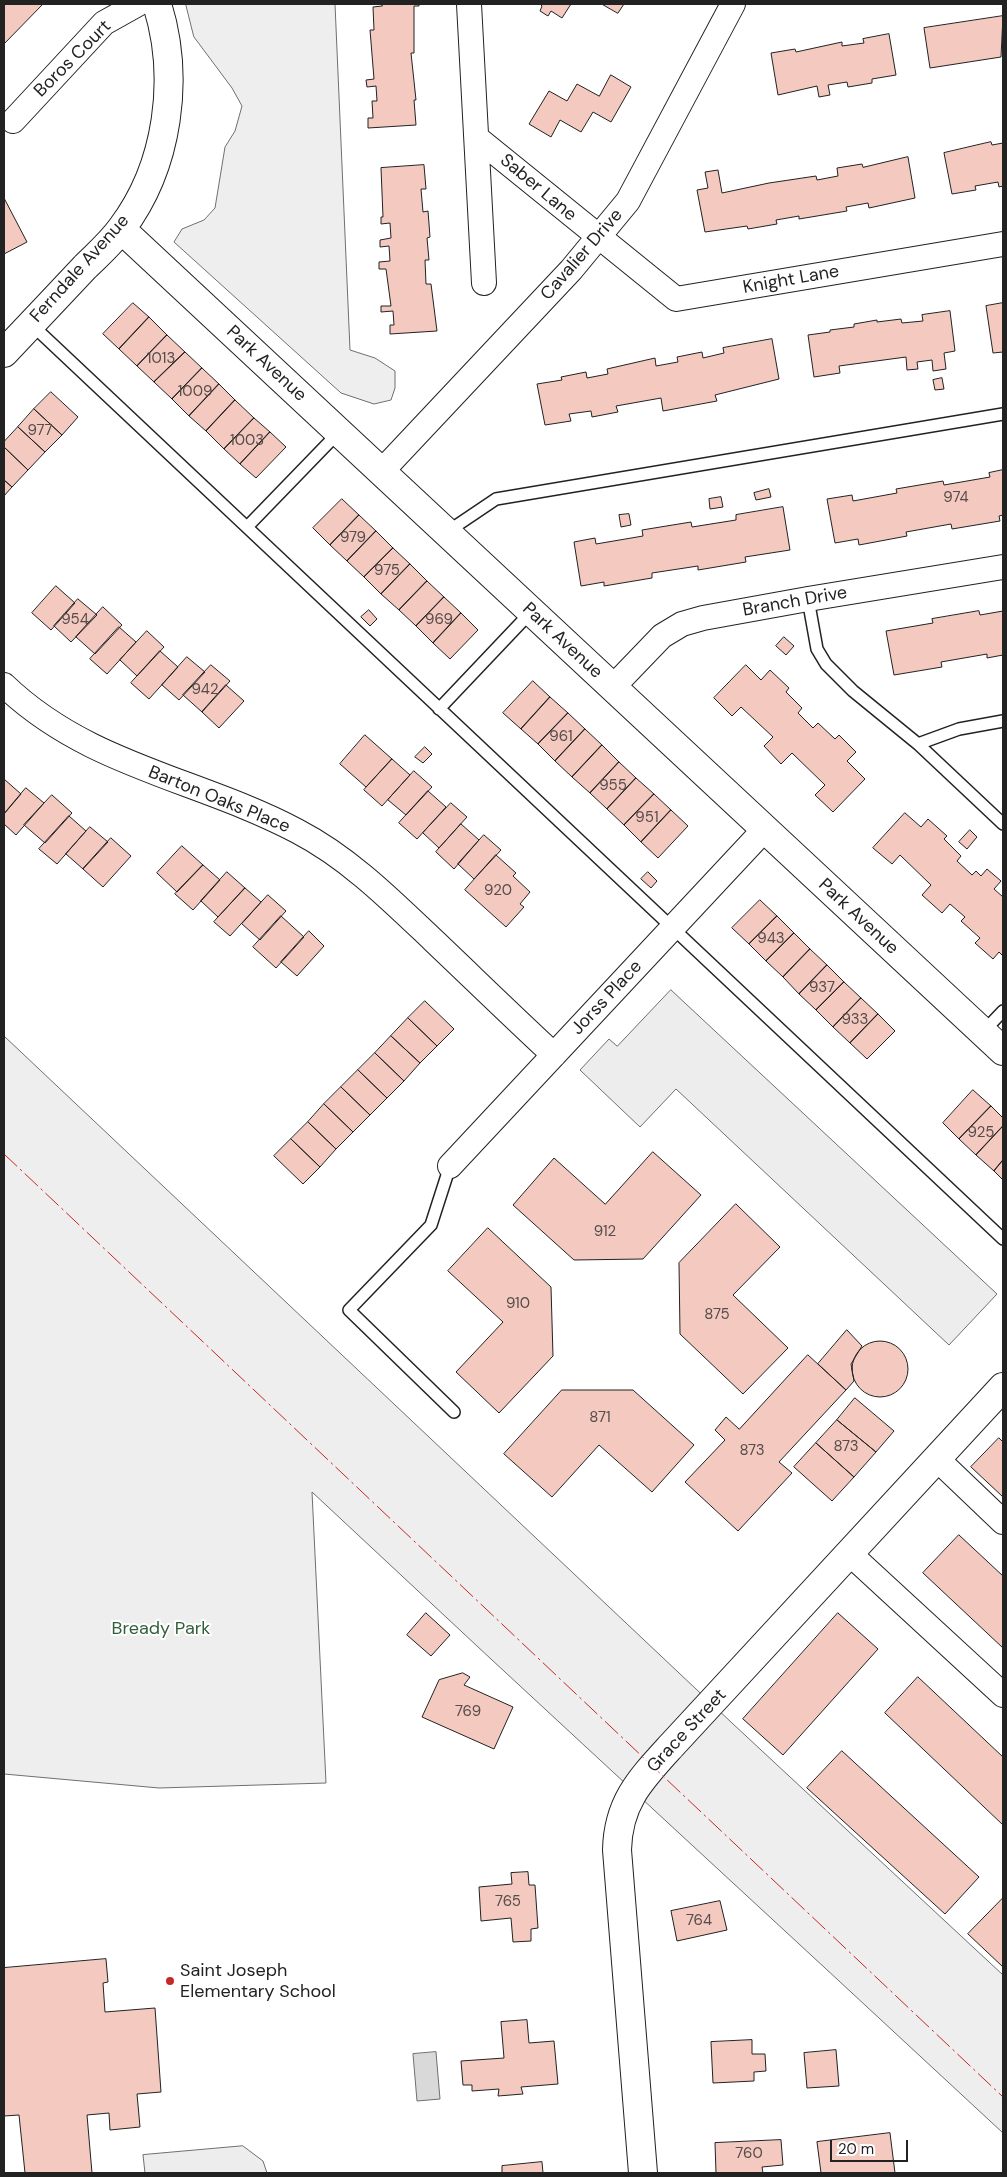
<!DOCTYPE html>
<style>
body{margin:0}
#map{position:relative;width:1007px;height:2177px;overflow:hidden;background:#fff;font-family:"DM Sans",sans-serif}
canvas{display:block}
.frame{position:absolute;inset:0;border:5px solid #222;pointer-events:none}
.scale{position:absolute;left:830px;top:2140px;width:78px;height:22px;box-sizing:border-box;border:2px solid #222;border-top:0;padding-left:6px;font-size:15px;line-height:18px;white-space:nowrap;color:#222;-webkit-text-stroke:4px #fff;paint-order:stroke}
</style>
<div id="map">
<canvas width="1007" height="2177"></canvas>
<div class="frame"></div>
<div class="scale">20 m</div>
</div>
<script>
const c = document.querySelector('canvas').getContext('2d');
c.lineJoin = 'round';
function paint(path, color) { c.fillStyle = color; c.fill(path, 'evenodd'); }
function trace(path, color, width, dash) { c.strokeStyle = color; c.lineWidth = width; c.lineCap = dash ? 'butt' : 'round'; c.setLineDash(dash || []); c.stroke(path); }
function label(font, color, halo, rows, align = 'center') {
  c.font = font + ' "DM Sans",sans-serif'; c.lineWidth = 4; c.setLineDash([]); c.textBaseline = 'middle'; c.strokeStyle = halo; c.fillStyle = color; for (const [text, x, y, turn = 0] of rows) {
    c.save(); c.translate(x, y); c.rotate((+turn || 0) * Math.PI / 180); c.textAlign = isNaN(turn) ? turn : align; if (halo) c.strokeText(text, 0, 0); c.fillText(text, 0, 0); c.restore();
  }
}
const green = new Path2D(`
 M186,4h149l15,346 25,8 20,13v17l-4,12 -17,4 -33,-11 -167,-151 8,-13 22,-9 11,-12 10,-61 10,-16 7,-25 -10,-18 -38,-51z
 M4,1036l728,687 271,252v158c-230,-214 -462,-426 -691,-641l14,291 -167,5 -155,-14z`);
const parking = new Path2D(`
 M671,990l326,304 -48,51 -273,-256 -36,38 -60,-57 29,-31 8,7z
 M243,2146l20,15 4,12h-122l-2,-18z`);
const water = new Path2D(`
 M436,2052l4,47 -23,2 -4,-47z`);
const building = new Path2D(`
 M4,4h39l-39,40z
 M382,4h37v2h-5v47h-3l5,47h-2l2,25 -48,3v-10h5l-1,-17h5l-1,-15 -9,1 -1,-7 8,-1 -4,-49h4l-1,-23 9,-1z
 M571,4l-9,14 -11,-7 -3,5 -8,-5 2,-5 -2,-2z
 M602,4h22l-6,9z
 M1003,16l-2,41 -71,11 -6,-40z
 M889,34l7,41 -24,4v4l-24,4 -1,-5 -19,3 2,10 -11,2 -2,-11 -39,9 -7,-42 24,-4 1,3 46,-10v4l22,-3 -1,-4z
 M611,75l20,12 -20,35 -18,-10 -12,20 -21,-12 -9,17 -22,-13 20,-33 18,10 10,-17 22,12z
 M991,142l1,3 11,-2v43l-4,1 -1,-5 -23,4 1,4 -24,4 -8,-41z
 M908,157l7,41 -46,10 -1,-5 -22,4 1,4 -48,8v-3l-23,4 1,4 -29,5 -1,-3 -42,6 -8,-42 11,-2 -3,-16 13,-2 4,23 47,-10 47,-7 1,4 21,-4 -1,-8 25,-4 1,3z
 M424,165l2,24h-5l2,23 5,-1 2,26 -3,1 2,22h-4l1,24h5l6,47 -47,3v-9h4l-1,-14 -12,1v-6h10l-5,-37h-7v-7l11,-1 -1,-15 -9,1v-7l11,-2 -1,-15 -9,1v-7h2l-2,-49z
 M4,198l23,44 -23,12z
 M133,303l16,14 -30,32 -16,-15z
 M1003,303v49l-10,1 -7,-47z
 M950,311l5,40 -11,2 2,16 -13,2 -1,-11 -15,2 1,7 -11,1 -1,-13 -67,9 1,7 -26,4 -6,-42 22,-3v-2l24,-3v-3l23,-4v2l24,-3 1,4 21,-2 -1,-6z
 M149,317l18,18 -30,31 -18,-17z
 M167,335l18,17 -31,30 -17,-16z
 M772,339l7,40 -64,16 2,6 -54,10 -2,-13 -45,8 2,6 -26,5 -1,-6 -22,3 2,7 -26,4 -8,-41 25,-4 -1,-3 25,-5 1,6 21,-4 -1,-5 48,-11 1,8 22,-4 -1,-5 25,-5 1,6 21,-5 -1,-5z
 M185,352l17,16 -30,31 -18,-17z
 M202,368l17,16 -30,32 -17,-17z
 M942,378l2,11 -9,1 -2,-10z
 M219,384l16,16 -29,31 -17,-15z
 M51,392l27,25 -16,18 -28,-26z
 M235,400l19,18 -30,31 -18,-18z
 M34,409l28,26 -17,17 -27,-25z
 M254,418l16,14 -30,32 -16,-15z
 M18,427l27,25 -17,18 -24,-23v-5z
 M270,432l16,15 -30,31 -16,-14z
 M4,447l24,23 -16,17 -8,-7z
 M1003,470v45l-4,1 1,5 -48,8 -1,-5 -45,8 1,4 -48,9 -1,-6 -23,4 -8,-44 25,-4 1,6 44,-8 -1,-4 47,-8 1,4 46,-8 -1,-4z
 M4,480l8,7 -8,9z
 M769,489l2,8 -15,3 -2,-7z
 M721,497l2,10 -13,2 -1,-10z
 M342,499l17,16 -29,30 -17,-17z
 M783,507l7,43 -45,7 1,5 -48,8v-4l-46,7v5l-48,8v-4l-23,4 -7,-44 21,-4 1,6 47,-8 -1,-6 49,-8 1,5 44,-7v-5z
 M629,514l2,11 -10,2 -2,-12z
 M359,515l17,16 -29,30 -17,-16z
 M376,531l17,17 -29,29 -17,-16z
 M393,548l17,16 -29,30 -17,-17z
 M410,564l17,17 -28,29 -18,-16z
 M427,581l17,16 -28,29 -17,-16z
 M56,586l19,17 -24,27 -19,-17z
 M444,597l17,16 -28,30 -17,-17z
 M78,599l19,16 -26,27 -17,-16z
 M103,607l19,18 -27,29 -19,-17z
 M369,610l8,9 -7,7 -9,-9z
 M979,611l1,4 23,-4v44l-16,3v-4l-46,8 1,5 -48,8 -8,-44 47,-8 -1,-4z
 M461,613l17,17 -28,29 -17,-16z
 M119,627l17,15 -29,32 -17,-15z
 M147,631l17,16 -27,29 -17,-16z
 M784,637l10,9 -8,9 -10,-9z
 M160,651l18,16 -29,32 -18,-16z
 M187,657l18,15 -26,28 -17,-15z
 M211,665l19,16 -28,31 -19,-17z
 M746,665l15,15 9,-10 19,18 -3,4 16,16 -4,5 15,15 5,-5 17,16 4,-4 17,17 -9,9 18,18 -32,33 -18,-17 10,-10 -33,-32 -11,11 -17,-18 9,-9 -32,-30 -9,9 -18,-18z
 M533,681l17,16 -29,32 -18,-16z
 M226,685l18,16 -25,27 -17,-16z
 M550,697l18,16 -30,31 -17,-15z
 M568,713l17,16 -30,32 -17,-17z
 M585,729l17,16 -30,32 -17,-16z
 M365,735l27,24 -26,28 -26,-23z
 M602,745l17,17 -29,31 -18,-16z
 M425,747l7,7 -9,9 -8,-6z
 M392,759l18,16 -28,31 -18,-16z
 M619,762l17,16 -29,31 -17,-16z
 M414,771l18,16 -26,28 -18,-15z
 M636,778l18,16 -30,31 -17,-16z
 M4,779l17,15 -17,20z
 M26,788l18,15 -28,32 -12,-11v-10z
 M428,791l18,16 -29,32 -18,-16z
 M654,794l17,16 -30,32 -17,-17z
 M52,795l20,18 -27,30 -21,-18z
 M451,803l16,14 -28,31 -16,-15z
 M671,810l17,16 -30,32 -17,-16z
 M905,813l16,14 7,-8 19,17 -3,3 17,17 -4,5 15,14 4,-4 5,5 6,-7 14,12 -7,8 9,8v59l-4,-4 -6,7 -18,-16 5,-5 -19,-17 4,-4 -15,-13 -8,9 -20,-18 9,-10 -31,-30 -8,9 -19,-16z
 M69,816l17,15 -29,33 -18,-15z
 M461,824l18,16 -25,29 -18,-17z
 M90,827l18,15 -25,27 -17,-15z
 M970,830l7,7 -10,12 -8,-7z
 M484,835l17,15 -27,29 -16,-15z
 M111,838l20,18 -28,31 -20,-18z
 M182,846l21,19 -26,27 -20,-19z
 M496,855l20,18 -3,3 17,16 -10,12 4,3 -18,20 -41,-37z
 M203,865l17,15 -27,30 -18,-16z
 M227,872l18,16 -27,29 -17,-16z
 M648,872l9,9 -6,7 -10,-9z
 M245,888l16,14 -31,34 -16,-14z
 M268,895l18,16 -26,29 -18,-16z
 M760,900l17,16 -28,28 -17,-16z
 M281,916l23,21 -28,31 -23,-21z
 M777,916l17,17 -28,28 -17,-17z
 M309,931l15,15 -27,30 -16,-14z
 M794,933l16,16 -27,28 -17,-16z
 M810,949l17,16 -28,29 -16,-17z
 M827,965l17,17 -28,28 -17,-16z
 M844,982l17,16 -28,29 -17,-17z
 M861,998l17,16 -28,29 -17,-16z
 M425,1001l29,28 -17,17 -29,-28z
 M878,1014l17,17 -28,28 -17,-16z
 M408,1018l29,28 -17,17 -29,-27z
 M391,1036l29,27 -16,18 -29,-28z
 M375,1053l29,28 -17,17 -29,-28z
 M358,1070l29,28 -17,17 -29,-28z
 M341,1087l29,28 -17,17 -29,-28z
 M973,1090l18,16 -32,33 -16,-16z
 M324,1104l29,28 -17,17 -28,-27z
 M991,1106l12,12v8l-27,29 -17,-16z
 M308,1122l28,27 -16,18 -29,-28z
 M1003,1126v34l-9,11 -18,-16z
 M291,1139l29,28 -17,17 -29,-28z
 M653,1152l48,43 -58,64 -69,1 -61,-55 41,-47 51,46z
 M1003,1160v20l-9,-9z
 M736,1204l44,43 -47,48 55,53 -45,46 -63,-60 -1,-71z
 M488,1228l63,59 2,69 -54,57 -43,-41 47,-50 -55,-51z
 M847,1330l15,16 -11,18 3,17 -8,9 -28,-26z
 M852 1369a28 28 0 1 1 56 0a28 28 0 1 1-56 0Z
 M808,1355l38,35 -67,72 13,11 -54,58 -53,-49 40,-42 -10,-10 11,-13 13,12z
 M562,1390h71l61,55 -42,47 -53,-47 -47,52 -48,-43z
 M855,1398l39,33 -18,21 -39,-32z
 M837,1420l39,32 -22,25 -38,-34z
 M999,1438l4,4v55l-32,-30z
 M816,1443l38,34 -22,24 -38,-34z
 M959,1535l44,41v72l-80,-75z
 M426,1613l24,22 -19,21 -24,-21z
 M838,1613l40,36 -95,106 -40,-36z
 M463,1673l7,4 -6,8 49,22 -19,42 -72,-32 17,-37z
 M918,1677l85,80v68l-118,-112z
 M842,1751l137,126 -34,37 -138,-126z
 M528,1872l1,13h6l3,43 -7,1v12l-18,1 -2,-24 -30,3 -2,-34 33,-3 -1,-11z
 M1003,1898v69l-35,-33z
 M720,1901l7,29 -50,11 -6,-30z
 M106,1959l2,23 -5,1 2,29 50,-4 6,84 -24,2 3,33 -30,3 -1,-17 -22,2 5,58h-67l-6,-58 -15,1v-148z
 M527,2020l2,23 25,-2 4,43 -37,3 2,7 -25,2 1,-7 -27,2v-6h-9l-2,-24 43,-3 -3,-36z
 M752,2040v14h13l1,17 -12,1v9l-41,2 -2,-41z
 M836,2050l3,36 -32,2 -3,-35z
 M890,2133l5,40h-74l-4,-31z
 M781,2140l2,25 -21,2 1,6h-47l-1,-30z
 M542,2162l1,11h-41v-7z`);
const service = new Path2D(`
 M31,324l972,915
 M247,527l92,-95
 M447,532l49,-33 507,-85
 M808,599l9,50 9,15 27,27 65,53 85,80
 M439,709l92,-97
 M918,744l41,-15 44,-8
 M983,1032l20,-21
 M450,1166l-19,59 -82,85 105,102`);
const minor = new Path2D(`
 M469,4l15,279
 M13,121l91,-98 34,-19
 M477,138l199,161 327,-55
 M381,472l190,-202 57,-69 105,-197
 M4,685c84,81 195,94 293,146 52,27 94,69 136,109 40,38 80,77 121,115
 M612,688l50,-52 20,-12 21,-6 105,-19 195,-32
 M450,1166l314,-336
 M937,1459l66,63
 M849,1553l154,142`);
const tertiary = new Path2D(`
 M121,229l882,822
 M4,353c27,-29 54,-57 81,-86 12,-12 26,-24 36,-38 48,-63 59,-152 36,-225
 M643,2173l-26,-323c1,-48 24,-71 55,-105l331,-358`);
const power = new Path2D(`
 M4,1154l999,943`);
const markers = [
 [170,1981,5,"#c62828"]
];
const numberNames = [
 ["1013",161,359],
 ["1009",195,392],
 ["977",40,431],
 ["1003",247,441],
 ["974",956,498],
 ["979",353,538],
 ["975",387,571],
 ["954",75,620],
 ["969",439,620],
 ["942",205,690],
 ["961",561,737],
 ["955",613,786],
 ["951",647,818],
 ["920",498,891],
 ["943",771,939],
 ["937",822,988],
 ["933",855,1020],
 ["925",981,1133],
 ["912",605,1232],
 ["910",518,1304],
 ["875",717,1315],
 ["871",600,1418],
 ["873",846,1447],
 ["873",752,1451],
 ["769",468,1712],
 ["765",508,1902],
 ["764",699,1921],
 ["760",749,2154]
];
const streetNames = [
 ["Boros Court",73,59,-45],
 ["Saber Lane",538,188,40],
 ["Cavalier Drive",582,255,-49],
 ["Ferndale Avenue",80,269,-48],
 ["Knight Lane",791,280,-10],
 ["Park Avenue",266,364,43],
 ["Branch Drive",795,602,-10],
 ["Park Avenue",562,641,43],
 ["Barton Oaks Place",219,800,22],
 ["Park Avenue",858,917,43],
 ["Jorss Place",607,998,-47],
 ["Grace Street",687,1731,-47]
];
const parkNames = [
 ["Bready Park",161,1629]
];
const poiNames = [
 ["Saint Joseph",180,1971],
 ["Elementary School",180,1992]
];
paint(green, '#eee');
trace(green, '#6f6f6f', 1);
paint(parking, '#ededed');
trace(parking, '#6f6f6f', 1);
paint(water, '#d9d9d9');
trace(water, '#6f6f6f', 1);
paint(building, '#f3c9c0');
trace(building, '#222', 1);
trace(service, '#222', 14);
trace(minor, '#222', 26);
trace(tertiary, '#222', 30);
trace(service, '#fff', 11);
trace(minor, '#fff', 24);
trace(tertiary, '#fff', 28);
trace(power, '#c62828', 1, [18, 4, 2.5, 4]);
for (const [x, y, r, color] of markers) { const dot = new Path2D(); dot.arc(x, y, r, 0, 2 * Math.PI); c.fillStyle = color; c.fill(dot); trace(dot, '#fff', 2); }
label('15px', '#564c4a', null, numberNames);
label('18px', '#222', '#fff', streetNames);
label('18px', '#2f5e38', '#fff', parkNames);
label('18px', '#222', '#fff', poiNames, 'left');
</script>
